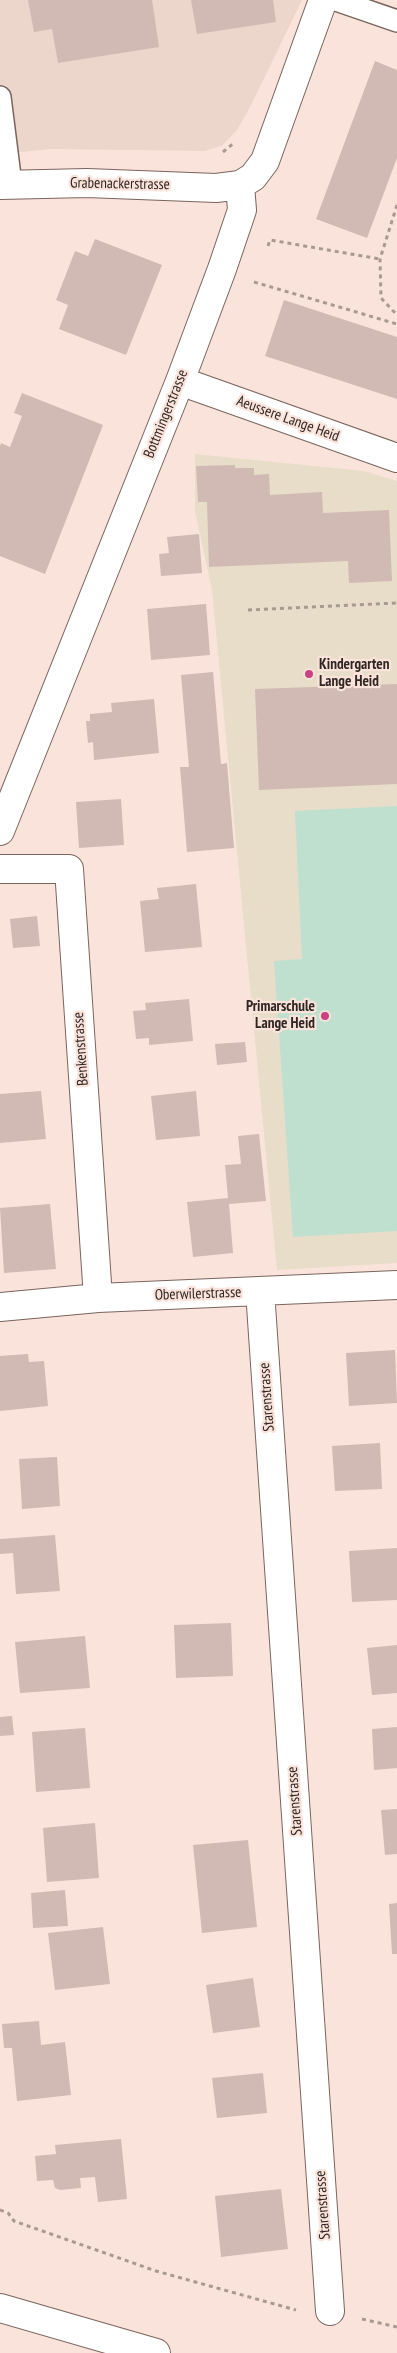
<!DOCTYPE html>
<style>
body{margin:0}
canvas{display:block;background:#fae3da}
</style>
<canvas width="397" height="2353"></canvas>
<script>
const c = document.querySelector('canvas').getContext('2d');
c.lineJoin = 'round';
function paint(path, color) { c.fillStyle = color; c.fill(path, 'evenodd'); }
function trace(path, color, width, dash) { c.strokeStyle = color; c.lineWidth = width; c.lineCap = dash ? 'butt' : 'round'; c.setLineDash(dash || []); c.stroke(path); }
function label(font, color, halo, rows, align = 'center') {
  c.font = font + ' "PT Sans Narrow",sans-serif'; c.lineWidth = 4.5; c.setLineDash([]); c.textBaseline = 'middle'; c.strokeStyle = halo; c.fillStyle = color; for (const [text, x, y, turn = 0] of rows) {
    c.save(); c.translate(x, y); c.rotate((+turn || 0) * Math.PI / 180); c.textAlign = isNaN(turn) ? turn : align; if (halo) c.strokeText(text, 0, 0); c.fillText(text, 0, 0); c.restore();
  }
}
const industrial = new Path2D(`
 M0,0h302l-51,105 -14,25 -14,15 -18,6 -153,-2 -52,5z`);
const education = new Path2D(`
 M195,454l169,17 33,10v782l-120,7 -65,-680 -17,-79z`);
const green = new Path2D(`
 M397,806v425l-104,6 -19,-276 28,-2 -7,-148z`);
const building = new Path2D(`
 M28,0h124l7,47 -101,16 -6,-34 -18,3z
 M191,0h82l3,22 -79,12z
 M375,61l22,9v88l-30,80 -51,-19z
 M95,239l67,26 -36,90 -67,-26 9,-24 -12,-5 19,-49 13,5z
 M284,300l113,37v62l-132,-43z
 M22,393l81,32 -58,149 -45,-18v-110l1,-3 9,4 12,-31 -8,-3z
 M235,465v3h19v7l15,-1 1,21 52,-3 1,21 66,-3 3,71 -43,2 -1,-22 -139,6 -2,-65h-9l-2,-36z
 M199,534l3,39 -41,3 -2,-22 10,-1 -2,-16z
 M206,604l4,51 -59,5 -4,-51z
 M213,672l8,92 6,-1 7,85 -47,4 -7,-85h9l-8,-92z
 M397,684v100l-138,6 -4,-101z
 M154,699l5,54 -65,7 -1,-18 -5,1 -2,-22h4v-7l22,-2 -1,-9z
 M121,799l3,46 -45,3 -3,-46z
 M196,884l6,63 -57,5 -5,-51 19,-2 -2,-11z
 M37,916l3,30 -27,2 -3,-29z
 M189,999l4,42 -44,4v-7l-13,1 -3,-28 13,-1 -1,-7z
 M245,1042l2,20 -30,3 -2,-21z
 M41,1091l5,48 -46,4v-49z
 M196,1091l4,45 -44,4 -5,-44z
 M259,1134l7,67 -37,3 4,49 -40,4 -6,-55 41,-4 -3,-33 16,-1 -3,-28z
 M50,1204l6,65 -52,4 -4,-65z
 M395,1350l2,53 -48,3 -3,-53z
 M28,1354l1,8 15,-1 4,45 -48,5v-55z
 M380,1443l2,46 -47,2 -3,-45z
 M57,1457l3,49 -38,3 -3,-50z
 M55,1535l5,56 -44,3 -3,-41 -13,1v-15z
 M397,1548v52l-45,2 -3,-51z
 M231,1623l2,53 -57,2 -2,-53z
 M85,1636l5,52 -70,5 -5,-51z
 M397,1645v48l-25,2 -5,-47z
 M12,1716l2,19 -14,1v-19z
 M397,1727v41l-23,2 -2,-41z
 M85,1728l5,60 -54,4 -4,-60z
 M397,1809v45l-12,1 -4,-45z
 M95,1823l4,55 -52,4 -4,-54z
 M248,1840l9,87 -55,6 -9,-88z
 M65,1890l3,36 -35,2 -2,-35z
 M397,1903v51h-5l-3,-50z
 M103,1927l7,57 -55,6 -7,-57z
 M253,1978l7,49 -47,6 -7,-48z
 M39,2021l2,24 24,-3 6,53 -54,6 -5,-53h-8l-2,-24z
 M263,2073l4,40 -50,5 -5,-40z
 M121,2139l6,60 -29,3 -3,-25 -15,1 1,10 -21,2 -5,-2 -2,-8 -16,1 -2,-25 21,-2 -1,-9z
 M281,2189l7,60 -67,8 -6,-61z`);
const path = new Path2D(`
 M223,152l12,-10
 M397,205l-17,54 1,39 16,17
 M268,246l2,-6 110,19
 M254,282l143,42
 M248,610l149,-7
 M0,2210l8,3 6,8 142,50 140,39
 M362,2319l35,8`);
const lane = new Path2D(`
 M336,0l61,21
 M0,97l11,87`);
const street = new Path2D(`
 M0,185l87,-2 129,5 24,-3 13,-8 12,-16 58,-161
 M180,381l217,77
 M0,831l180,-450 42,-112 20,-59 -2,-25
 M0,869h69l29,429
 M260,1291l70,1020
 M0,1307l98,-9 299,-13`);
const secondary = new Path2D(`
 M0,2308l156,45`);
const markers = [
 [309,674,5,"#c94281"],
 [325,1016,5,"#c94281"]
];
const streetNames = [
 ["Grabenackerstrasse",120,184,1],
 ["Bottmingerstrasse",166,414,-68],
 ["Aeussere Lange Heid",288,419,20],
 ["Benkenstrasse",81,1049,-94],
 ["Oberwilerstrasse",198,1294,-2],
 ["Starenstrasse",267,1397,-94],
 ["Starenstrasse",295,1801,-94],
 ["Starenstrasse",323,2205,-94]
];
const poiNames = [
 ["Kindergarten",319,665],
 ["Lange Heid",319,682],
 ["Primarschule",315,1007,"right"],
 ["Lange Heid",315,1024,"right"]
];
paint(industrial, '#ecd5ca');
paint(education, '#e8ddc9');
paint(green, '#bfe0cf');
paint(building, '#d1bab3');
trace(lane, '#79655d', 24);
trace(street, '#79655d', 30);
trace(secondary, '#79655d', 30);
trace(path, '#aa9992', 3, [4, 4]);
trace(lane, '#fff', 21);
trace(street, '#fff', 28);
trace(secondary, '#fff', 28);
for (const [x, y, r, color] of markers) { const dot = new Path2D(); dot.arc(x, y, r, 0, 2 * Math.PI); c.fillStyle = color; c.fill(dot); trace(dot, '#fae3da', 2); }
label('15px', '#2f2623', '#fae3da', streetNames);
label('bold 15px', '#2f2623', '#fae3da', poiNames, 'left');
</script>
